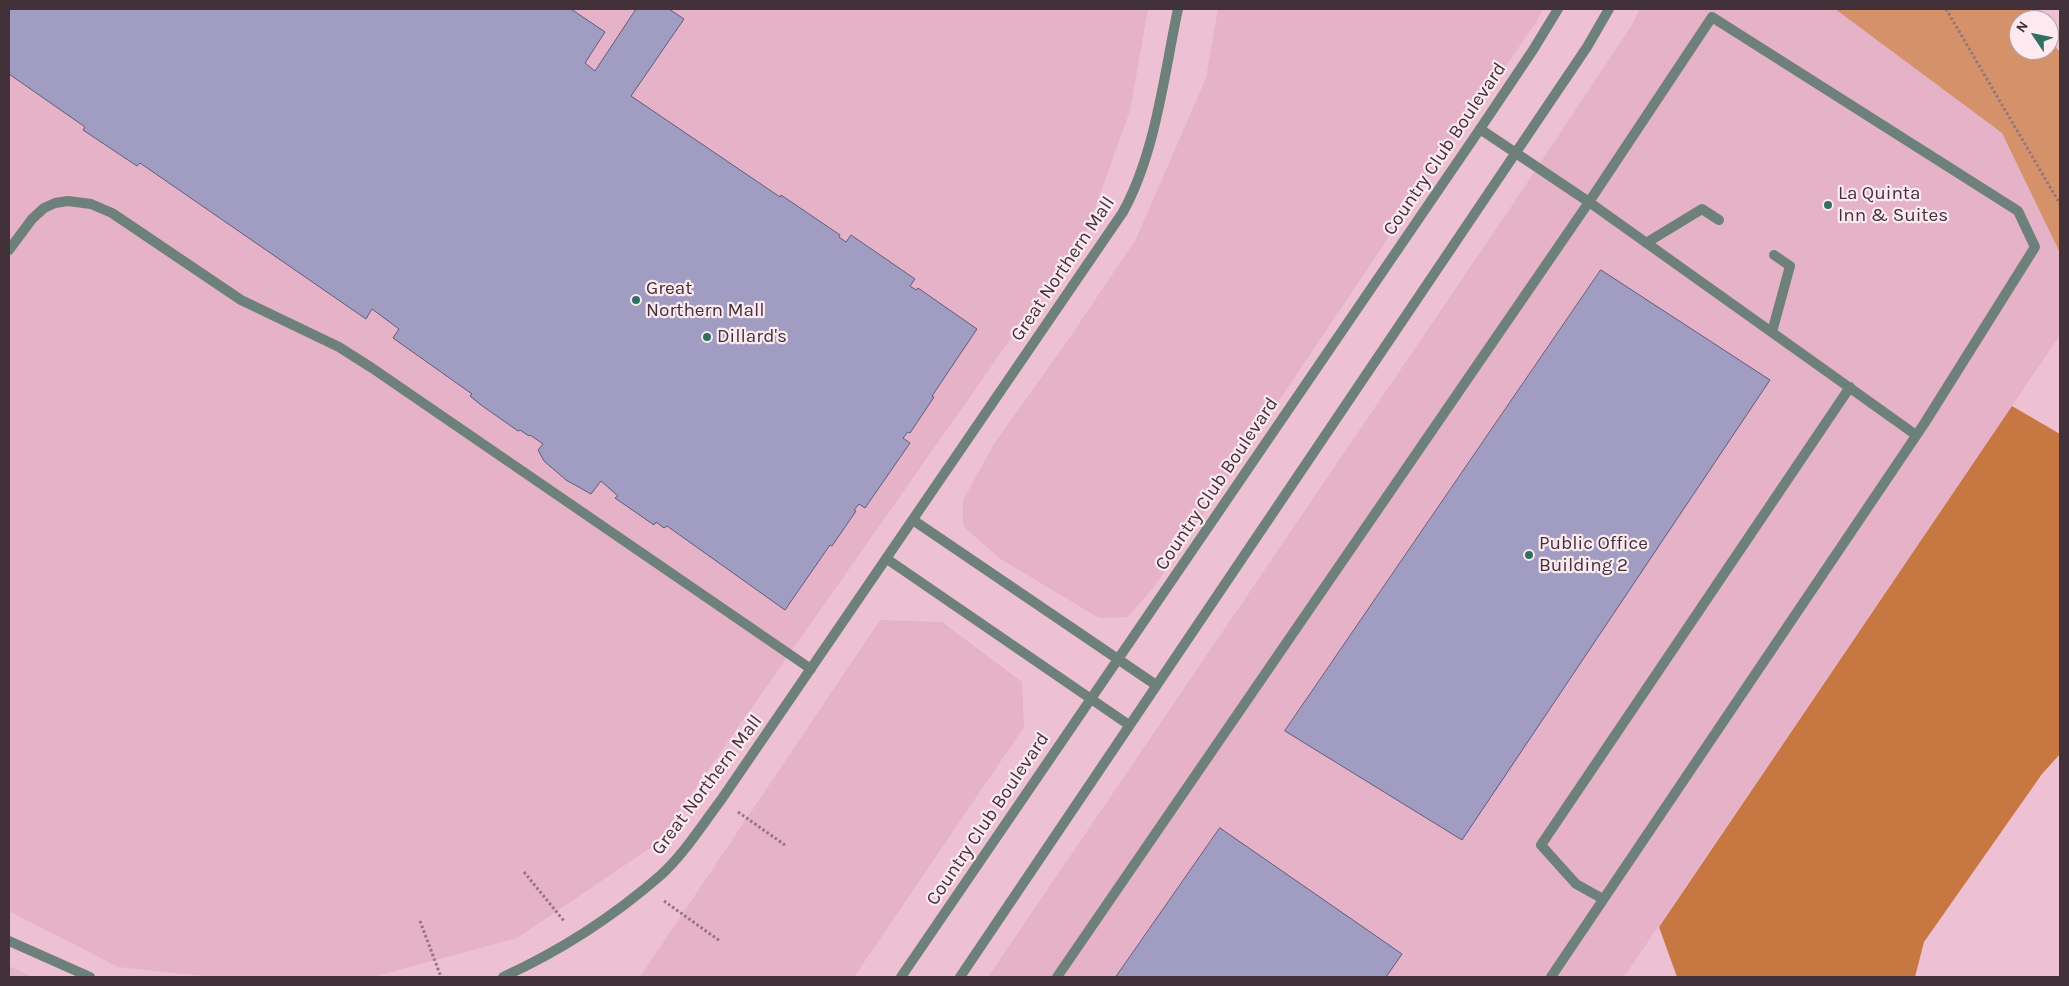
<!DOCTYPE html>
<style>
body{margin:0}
#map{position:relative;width:2069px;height:986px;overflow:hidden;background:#edc1d3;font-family:Karla,sans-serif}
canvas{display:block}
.frame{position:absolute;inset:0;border:10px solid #423138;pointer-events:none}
.north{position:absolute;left:2009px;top:10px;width:50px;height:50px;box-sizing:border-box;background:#fdeaf1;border:1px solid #b2a0a7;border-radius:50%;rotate:304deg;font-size:14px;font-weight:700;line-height:20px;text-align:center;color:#423138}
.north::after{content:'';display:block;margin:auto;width:18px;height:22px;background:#30705e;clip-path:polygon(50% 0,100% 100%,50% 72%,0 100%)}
</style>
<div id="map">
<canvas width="2069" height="986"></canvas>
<div class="frame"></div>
<div class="north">N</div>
</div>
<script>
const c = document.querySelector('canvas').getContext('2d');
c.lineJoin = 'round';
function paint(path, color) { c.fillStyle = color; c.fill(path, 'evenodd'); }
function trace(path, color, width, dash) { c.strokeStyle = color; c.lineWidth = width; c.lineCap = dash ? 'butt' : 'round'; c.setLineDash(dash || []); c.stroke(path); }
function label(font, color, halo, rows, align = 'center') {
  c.font = font + ' Karla,sans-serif'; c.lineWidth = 4.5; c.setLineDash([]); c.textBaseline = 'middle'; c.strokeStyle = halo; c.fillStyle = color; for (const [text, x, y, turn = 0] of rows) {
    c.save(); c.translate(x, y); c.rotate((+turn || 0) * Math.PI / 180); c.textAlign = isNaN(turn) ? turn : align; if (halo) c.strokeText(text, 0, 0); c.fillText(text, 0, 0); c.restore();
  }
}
const built = new Path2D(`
 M9,9h1139l-18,102 -43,119 -431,614 -139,94 -144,39h-162l-93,-10 -109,-56z
 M1218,9h325l-8,15 -94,135 -287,428 -26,30 -29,1 -100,-60 -36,-32v-26l31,-56 70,-98 72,-107 70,-161z
 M1640,9h195l167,124 58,120v82l-436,642h-636l521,-767 121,-182z
 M880,620l62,2 80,60 2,45 -170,250h-214z
 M9,966l23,11h-23z`);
const green = new Path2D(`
 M1835,9h194l8,11h-18v30h30v-13l11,16v200l-58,-120z`);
const forest = new Path2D(`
 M2012,406l48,28v320l-18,20 -118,168 -9,35h-238l-18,-50z`);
const building = new Path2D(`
 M9,9h562l34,23 -20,31 10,8 41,-62h33l15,10 -53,77 149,101 1,-2 59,40 -1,2 7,5 5,-7 64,44 -5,7 6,4 2,-2 59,41 -45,67 2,1 -24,36 -2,-1 -5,6 7,5 -45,65 -6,-4 -5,6 2,1 -24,35 -2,-1 -45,65 -118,-84 -3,2 -8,-6 -2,3 -39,-27 3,-2 -17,-15 -10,13 -25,-14 -22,-19 -6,-11 5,-6 -13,-9 -1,1 -9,-6 -2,1 -37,-26 -11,-9 2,-2 -79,-56 6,-9 -27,-20 -6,10 -226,-156 -3,3 -54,-36 2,-3 -76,-53z
 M1601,270l169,110 -308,460 -177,-109z
 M1220,828l182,126 -16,23h-270z`);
const path = new Path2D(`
 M1946,9l114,195
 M738,812l47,33
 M524,872l40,49
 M664,901l56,40
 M420,921l21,56`);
const service = new Path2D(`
 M1480,129l109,73 123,-185 306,194 17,36 -111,177 -373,553
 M1646,243l56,-34 17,11
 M9,250l23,-31 12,-11 11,-5 13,-2 23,3 21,9 129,87 98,47 33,21 439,301
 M1772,332l18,-66 -16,-11
 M1603,899l-27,-15 -35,-39 309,-458
 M1057,977l532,-775 327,233`);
const minor = new Path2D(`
 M913,520l243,165
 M887,559l242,166
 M9,941l81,36
 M503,977c57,-26 111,-61 158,-102 23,-21 41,-50 60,-75l402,-588c33,-60 41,-138 55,-203`);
const tertiary = new Path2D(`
 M901,977l579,-848 53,-79 25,-41
 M960,977l627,-930 22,-38`);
const markers = [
 [1828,205,5,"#30705e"],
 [636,300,5,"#30705e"],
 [707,337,5,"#30705e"],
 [1529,555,5,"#30705e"]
];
const streetNames = [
 ["Country Club Boulevard",1445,149,-56],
 ["Great Northern Mall",1063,269,-56],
 ["Country Club Boulevard",1217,484,-56],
 ["Great Northern Mall",707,785,-53],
 ["Country Club Boulevard",988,819,-56]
];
const poiNames = [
 ["La Quinta",1838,194],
 ["Inn & Suites",1838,216],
 ["Great",646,289],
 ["Northern Mall",646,311],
 ["Dillard's",717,337],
 ["Public Office",1539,544],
 ["Building 2",1539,566]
];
paint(built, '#e5b2c7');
paint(green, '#d5926a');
paint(forest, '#c77742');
paint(building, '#a19cc1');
trace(building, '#615c7e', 1);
trace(path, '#927581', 3, [2.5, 2.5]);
trace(service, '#6d8079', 10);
trace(minor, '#6d8079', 10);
trace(tertiary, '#6d8079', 10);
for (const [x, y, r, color] of markers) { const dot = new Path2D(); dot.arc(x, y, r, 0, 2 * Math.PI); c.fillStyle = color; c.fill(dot); trace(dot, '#fdeaf1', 2); }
label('19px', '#423138', '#fdeaf1', streetNames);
label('19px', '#423138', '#fdeaf1', poiNames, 'left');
</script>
